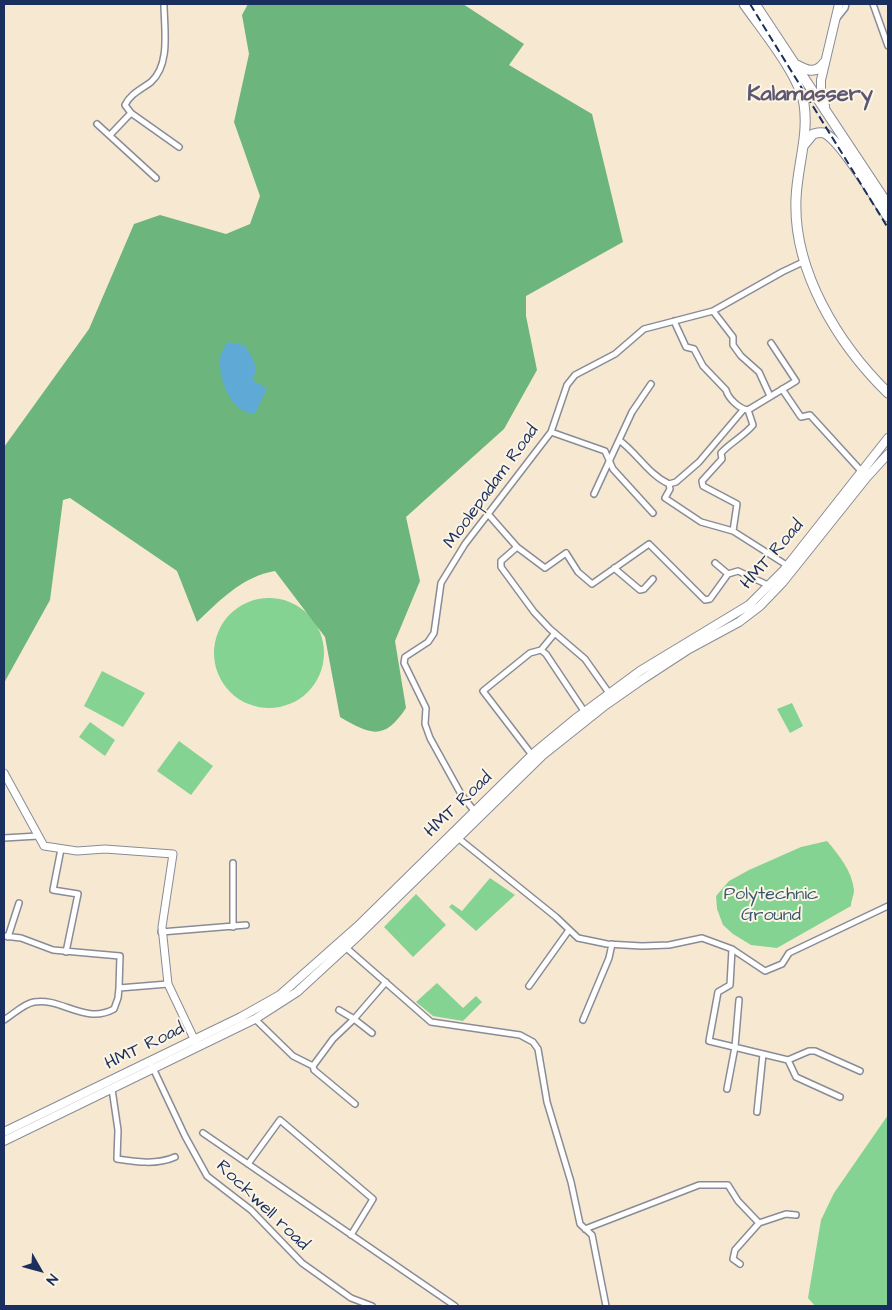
<!DOCTYPE html>
<style>
body{margin:0}
#map{position:relative;width:892px;height:1310px;overflow:hidden;background:#f7e9d1;font-family:"Architects Daughter",sans-serif}
canvas{display:block}
.frame{position:absolute;inset:0;border:5px solid #1b2f5e;pointer-events:none}
.north{position:absolute;left:15px;top:1245px;width:50px;height:50px;-webkit-text-stroke:4px #fcf5e5;paint-order:stroke;rotate:128deg;font-size:14px;font-weight:700;line-height:20px;text-align:center;color:#1b2f5e}
.north::after{content:'';display:block;margin:auto;width:18px;height:22px;background:#1b2f5e;clip-path:polygon(50% 0,100% 100%,50% 72%,0 100%)}
</style>
<div id="map">
<canvas width="892" height="1310"></canvas>
<div class="frame"></div>
<div class="north">N</div>
</div>
<script>
const c = document.querySelector('canvas').getContext('2d');
c.lineJoin = 'round';
function paint(path, color) { c.fillStyle = color; c.fill(path, 'evenodd'); }
function trace(path, color, width, dash) { c.strokeStyle = color; c.lineWidth = width; c.lineCap = dash ? 'butt' : 'round'; c.setLineDash(dash || []); c.stroke(path); }
function label(font, color, halo, rows, align = 'center') {
  c.font = font + ' "Architects Daughter",sans-serif'; c.lineWidth = 4; c.setLineDash([]); c.textBaseline = 'middle'; c.strokeStyle = halo; c.fillStyle = color; for (const [text, x, y, turn = 0] of rows) {
    c.save(); c.translate(x, y); c.rotate((+turn || 0) * Math.PI / 180); c.textAlign = isNaN(turn) ? turn : align; if (halo) c.strokeText(text, 0, 0); c.fillText(text, 0, 0); c.restore();
  }
}
const green = new Path2D(`
 M214 653a55 55 0 1 1 110 0a55 55 0 1 1-110 0Z
 M102,671l43,22 -22,34 -39,-21z
 M792,703l11,23 -13,7 -13,-24z
 M90,722l25,18 -10,16 -26,-19z
 M179,741l34,25 -22,29 -34,-24z
 M827,841c12,14 25,30 27,49 0,6 -3,10 -3,16l-74,42 -26,-3 -18,-11 -10,-9 -6,-16 -1,-13 13,-15 20,-11 52,-23z
 M490,878l25,17 -39,36 -27,-24 3,-3 10,7z
 M416,894l30,31 -33,32 -29,-30z
 M437,983l26,25 13,-12 6,6 -19,19 -30,-5 -17,-14z
 M888,1115v191h-73l-7,-8 13,-78 13,-27z`);
const forest = new Path2D(`
 M248,4h215l61,40 -15,21 83,49 31,128 -97,54v20l11,54 -33,59 -98,88 14,64 -25,60 11,67c-22,33 -35,27 -66,9l-15,-80 -50,-66c-32,5 -56,30 -78,51l-20,-51 -107,-73 -7,2 -13,100 -46,83v-236l85,-118 45,-105 26,-9 66,19 24,-10 10,-28 -26,-74 15,-68 -7,-39z`);
const water = new Path2D(`
 M227,342l17,3c10,15 14,19 9,36l14,7 -12,26c-24,-1 -36,-34 -35,-54 0,-6 5,-12 7,-18z`);
const street = new Path2D(`
 M164,4c0,24 7,60 -13,78 -9,7 -21,12 -26,23l6,8 48,34
 M873,4l15,42
 M837,18l8,-10 1,-4
 M97,124l59,54
 M110,135l21,-22
 M713,311l20,26v8l8,11 18,16 11,24
 M674,321l12,26 8,2 9,17 23,24c2,8 13,19 22,20
 M771,343l25,38 -48,29 5,15c-9,11 -22,17 -32,28l1,6 -20,22 1,5 34,18 -4,27 55,35
 M782,389l19,28 9,-2 52,57
 M551,432l54,19 8,18 40,44
 M619,440c18,13 30,35 50,44l1,5 -5,9 36,24 32,9
 M669,484l7,-2 23,-20 44,-52
 M594,494l38,-82 19,-28
 M488,514l29,33 28,21 21,-15 12,19 14,12 57,-40 56,56 5,-1 18,-25 10,-3 32,15
 M517,547l-16,14v6l33,45 16,17 35,30 24,34
 M715,563l13,11
 M614,568l26,22 4,-1 9,-10
 M541,650l5,4 38,57
 M532,755l-49,-64 47,-38 11,-3 14,-17
 M475,812l-14,-18 -31,-56 -5,-14 1,-16 -22,-45 1,-6 23,-15 6,-9 7,-50 24,-39 86,-112 16,-47 8,-10 40,-21 29,-25 69,-18 69,-39 21,-10
 M4,838l34,-2
 M458,838l98,79 22,21 29,6 35,2 27,-1 33,-7 30,11 33,22 17,-7 7,-11 99,-47
 M61,849l-8,41 25,4 -12,58
 M233,927v-64
 M161,932l85,-7
 M4,936l17,2 32,12 67,6 -1,32 49,-4
 M8,937l11,-34
 M343,945l88,77 89,13 13,7 5,7 9,53 24,80 9,42 12,11 14,71
 M732,949l-2,36 -12,7 -9,49 79,19 21,-9h6l45,20
 M529,986l40,-56
 M339,1010l15,9 -21,20 -20,27 1,4 41,34
 M255,1019l38,37 20,10
 M4,1020c10,-6 19,-16 30,-18 27,-5 51,23 80,7l4,-11 1,-10
 M583,1020l26,-62 3,-14
 M372,1033l-18,-14 32,-37
 M788,1060l8,17 44,20
 M152,1066l33,70 22,40 44,34 51,53 49,35 21,8
 M112,1089l6,41 -1,29c19,3 40,6 58,-2
 M727,1089l8,-42 4,-47
 M757,1112l6,-58
 M203,1133l252,173
 M248,1164l32,-44 93,79 -22,36
 M759,1223l27,-9 10,1
 M585,1229l114,-44h29l10,16 21,22 -24,27 -2,9 7,5`);
const secondary = new Path2D(`
 M4,773l40,73 33,5 28,-2 68,5 -11,73 6,57 28,59`);
const primary = new Path2D(`
 M825,106l-4,-15v-11l18,-76
 M4,1132l237,-115 39,-22 78,-69 177,-174 40,-33 65,-48 109,-66 35,-35 104,-132
 M4,1141l251,-122 42,-27 63,-58 184,-180 59,-47 40,-28 46,-30 50,-27 21,-16 23,-24 84,-105 21,-23`);
const highway = new Path2D(`
 M744,4c18,26 55,70 60,100 5,32 -7,63 -8,95 -3,72 42,145 92,194
 M755,4l133,201
 M795,64c11,6 20,11 29,-1
 M804,145l9,-11c4,-1 8,-2 11,-1 16,6 53,68 64,84`);
const rail = new Path2D(`
 M750,4l138,224`);
const streetNames = [
 ["Moolepadam Road",492,487,-54],
 ["HMT Road",773,555,-49],
 ["HMT Road",459,805,-44],
 ["HMT Road",145,1047,-26],
 ["Rockwell road",262,1206,44]
];
const parkNames = [
 ["Polytechnic",771,895],
 ["Ground",771,916]
];
const districtNames = [
 ["Kalamassery",810,95]
];
paint(green, '#85d392');
paint(forest, '#6cb57c');
paint(water, '#5ea9d6');
trace(street, '#898c98', 8);
trace(secondary, '#898c98', 9);
trace(primary, '#898c98', 10);
trace(highway, '#898c98', 11);
trace(street, '#fff', 5);
trace(secondary, '#fff', 7);
trace(primary, '#fff', 8);
trace(highway, '#fff', 9);
trace(rail, '#1b2f5e', 2, [8, 4]);
label('18px', '#1b2f5e', '#fcf5e5', streetNames);
label('18px', '#36586b', '#fcf5e5', parkNames);
label('bold 22px', '#5c5672', '#fcf5e5', districtNames);
</script>
